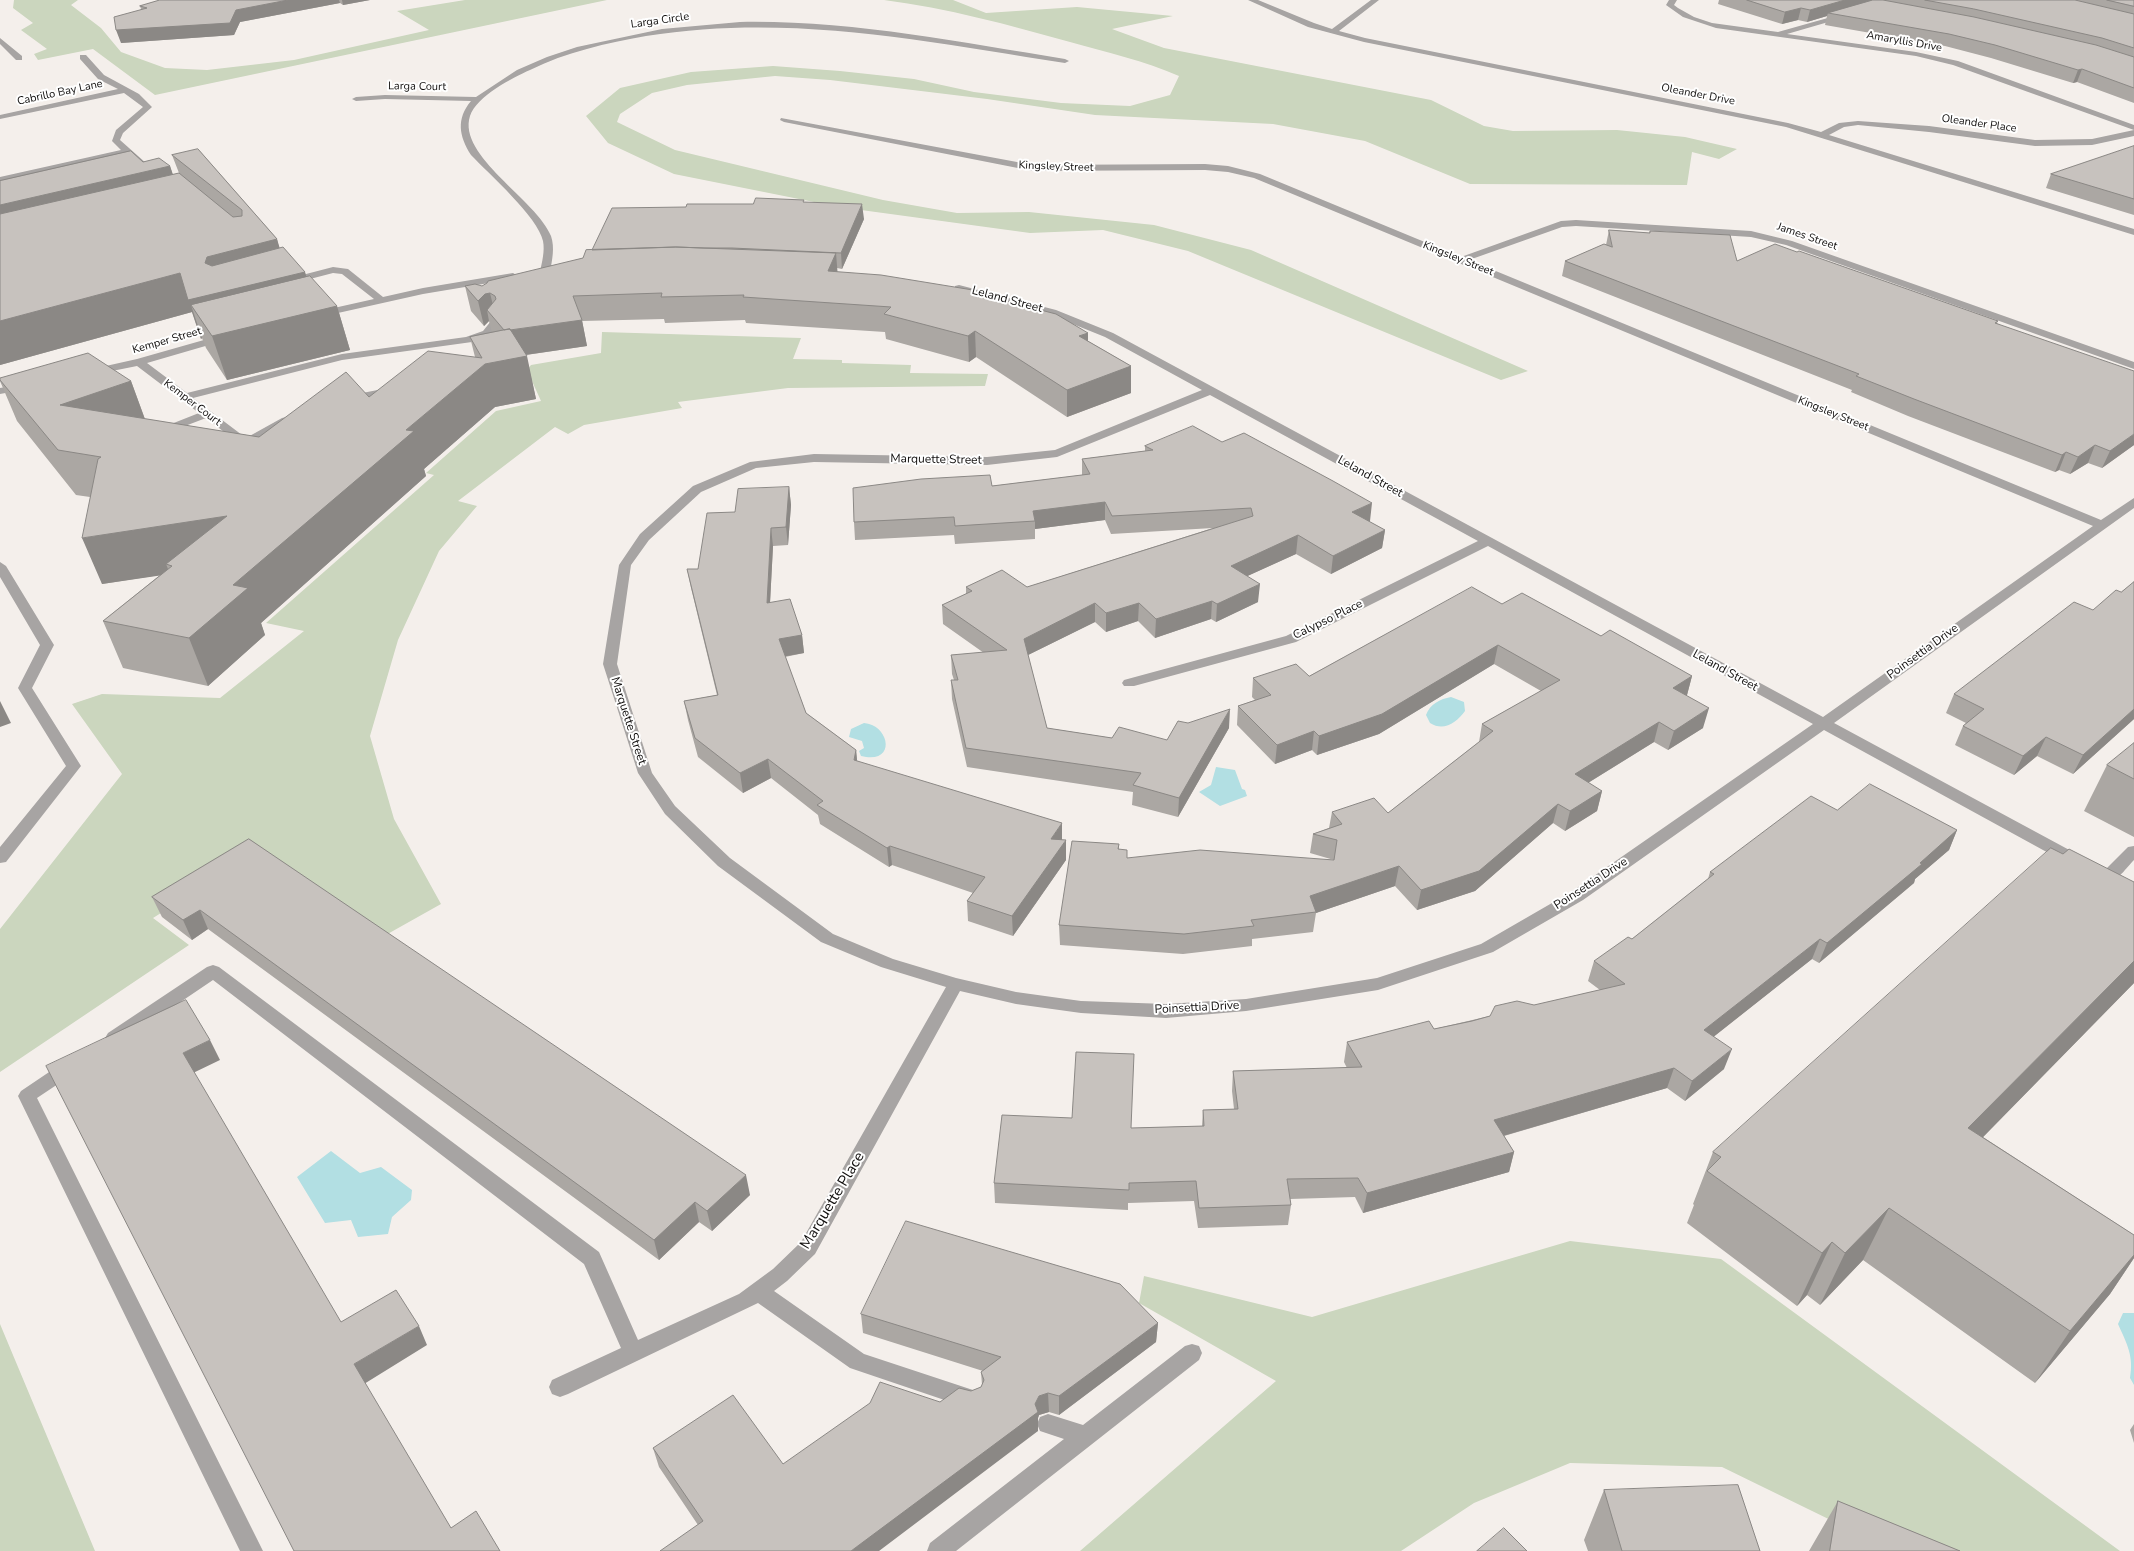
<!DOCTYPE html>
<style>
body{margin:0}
canvas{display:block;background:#f4efeb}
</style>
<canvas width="2134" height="1551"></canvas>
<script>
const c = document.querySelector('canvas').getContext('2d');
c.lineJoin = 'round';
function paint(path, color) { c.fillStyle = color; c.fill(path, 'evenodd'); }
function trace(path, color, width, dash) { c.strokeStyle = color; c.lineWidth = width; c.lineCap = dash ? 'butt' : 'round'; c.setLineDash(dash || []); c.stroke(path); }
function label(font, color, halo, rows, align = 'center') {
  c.font = font + ' "Nunito Sans",sans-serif'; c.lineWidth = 4; c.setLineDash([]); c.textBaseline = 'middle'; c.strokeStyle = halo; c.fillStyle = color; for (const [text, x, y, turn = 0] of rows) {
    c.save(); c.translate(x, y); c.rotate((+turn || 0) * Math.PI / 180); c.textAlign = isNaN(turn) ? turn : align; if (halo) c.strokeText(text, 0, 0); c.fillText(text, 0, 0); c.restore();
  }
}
const green = new Path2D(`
 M14,0h64l-7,5 30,23 20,24 44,16 42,2 87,-10 135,-30 -32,-19 68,-11h142l-452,95 -62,-46 -55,11 -4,-6 13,-5 -26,-19 12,-7 -20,-15z
 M884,0h69l33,13 91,-6 96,9 -61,13 52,19 267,52 53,26 29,5 104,-1 68,7 52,12 -18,10 -27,-7 -5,33 -217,-1 -105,-43 -92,-17 -178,-9 -108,-16 -157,-19 -55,-4 -88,9 -35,8 -32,21 -3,8 58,28 208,50 74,13 72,-1 125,13 97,25 277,121 -27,9 -313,-129 -85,-21 -73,3 -191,-26 -165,-33 -66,-31 -22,-27 34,-28 71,-16 82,-6 67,5 74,8 60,13 87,11 69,3 40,-11 9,-19c-34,-15 -73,-24 -109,-34 -61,-17 -123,-34 -186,-42z
 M602,332l199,6 -8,21 49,1v3l69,2 -1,8 78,1 -3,12 -197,2 -110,14 4,6 -98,17 -16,9 -13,-7 -97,74 19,5 -38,45 -41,89 -28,96 24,83 47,85 -57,32 -124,-85 -107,67 36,27 -189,127v-143l122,-155 -50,-70 30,-10 118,4 84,-67 -38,-8 168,-148 -8,-2 70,-62 45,-10 -14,-31 4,-5 70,-12z
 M1570,1241l151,18 399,292h-226l-172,-84 -152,-4 -96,40 -73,48h-321l196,-170 -137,-78 5,-27 168,41z
 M0,1324l95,227h-95z`);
const water = new Path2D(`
 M1451,697l13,5 1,9c-8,11 -21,21 -35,12l-4,-8c4,-11 14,-16 25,-18z
 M864,723c26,2 33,42 -3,33l-2,-5 5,-3 -2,-7 -13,-4 2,-8z
 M1216,767l19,3 7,19 3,1 2,6 -27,10 -21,-14 12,-7z
 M331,1151l29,22 21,-6 31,23 -1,10 -19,17 -4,17 -30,3 -7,-17 -26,3 -28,-46z
 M2123,1313h11v72l-4,-7c4,-22 -3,-34 -12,-54z`);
const minor = new Path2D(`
 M1248,0h10l56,23 18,6 39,-29h8l-40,31 26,7 423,85 33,9 18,-9 19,-2 71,5 106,14 57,-1 42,-9 -181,-65 -37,-9 -200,-28 -33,-11 -17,-12 3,-5h8l-3,5 4,3 16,9 18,6 66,9 71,-20v4l-62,18 129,18 42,9 176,64v11l-42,9 -57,1 -106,-14 -71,-7 -14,2 -15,8 305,94v6l-348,-108 -422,-85 -56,-15z
 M740,22c110,-2 217,20 325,37l4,2 -4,2c-141,-22 -275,-50 -419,-27 -39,7 -80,16 -116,34 -18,8 -53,26 -60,46 -13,40 67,84 81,120 4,12 1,24 -1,36l-5,3 -5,-3c2,-10 5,-21 3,-31 -5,-24 -54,-67 -72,-86 -12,-19 -15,-36 0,-54l-86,-2 -29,2 -4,-2 4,-2 29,-2 91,2 41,-27 30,-13 30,-10 85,-18z
 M0,38l22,18v4h-6l-16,-16z
 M80,55h6l18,20 35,19 13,13 -29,26 -3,7 27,24 -7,2 -14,-12 -126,29v-6l121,-27 -9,-9 4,-11 27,-23 -19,-14 -124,26v-4l118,-26 -20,-10 -18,-20z
 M781,118l252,47 172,-1 23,2 32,8 201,83 100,-36 15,-1 175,11 41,10 342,121v7l-348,-124 -35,-8 -175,-11 -14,1 -93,33 632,260 33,-22v10l-300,215 252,136 2,4 -2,4 -6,1 -6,-1 -250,-137 -241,170 -90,52 -115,38 -132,21 -80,7 -85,-5 -65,-9 -56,-13 -145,263 -28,27 -13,10 90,63 115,38 3,7 -3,7 -8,3 -121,-41 -92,-65 -190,91 -8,3 -8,-3 -3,-7 3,-7 69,-32 -37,-84 -371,-284 -93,63 -6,2 -6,-2 -3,-5 3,-5 99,-66 6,-2 6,2 380,285 39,88 101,-46 34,-25 28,-27 145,-255 -65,-20 -60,-25 -103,-76 -53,-52 -27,-41 -35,-109 16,-99 21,-31 53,-48 57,-24 64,-8 173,3 68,-7 147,-60 -97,-53 -57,-23 -93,-24v-4l4,-1 97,25 57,23 710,384 270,-191 -839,-348 -26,-6 -23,-2 -172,1 -249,-49 -4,-2zM1210,395l268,146 -192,95 -162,44 -2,3 2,3h10l162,-44 192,-96 325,178 -242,168 -90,52 -104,34 -131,21 -80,5 -85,-3 -65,-9 -60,-14 -63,-19 -60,-25 -103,-76 -55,-52 -23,-33 -35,-109 14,-99 18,-25 52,-48 55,-24 58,-6 173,3 70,-8z
 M333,267l15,2 35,28 40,-9 90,-15 5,3 -5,3 -90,15 -103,23 -4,-1 -1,-2 1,-2 58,-13 -32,-25 -9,-1 -46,12 -5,-3 1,-2z
 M495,320l5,3 -9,12 -19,7 -130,18 -149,38 53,40 36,-20 4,-1 6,3 -47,26 -4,-1 -35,-27 -42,16h-8l-2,-2 2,-2 43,-17 -62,-47 -45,9 -5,-3 1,-2 49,-11 81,-23h8l1,2 -1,2 -79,23 40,30 155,-39 124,-17 17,-6 8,-10z
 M23,384l4,1 2,2 -2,2 -27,5v-6z
 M393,387l4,1 2,2 -2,2 -50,10 -6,-3 6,-3z
 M0,562l6,4 48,79 -22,43 49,78 -75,96 -6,1v-16l66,-81 -48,-78 22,-43 -40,-68z
 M2134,846v14c-9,9 -18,25 -32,21l-2,-4 2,-4 26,-26z
 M70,1060l6,2 3,5 -3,5 -39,26 226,453h-23l-222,-455 3,-5 43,-29z
 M1192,1344l7,2 3,7 -3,7 -243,191h-29l3,-8 134,-104 -24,-8 -3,-7 3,-7 8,-3 35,11 102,-79z`);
const wall = new Path2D(`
 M160,0h210l-27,5 -3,-2 -100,19 -6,13 -113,8 20,-34 -1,-3z
 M1719,0h415v103l-57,-21 -4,1 -82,-25 -46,-12 -120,-21 2,-9 -20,6 -9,-2 -16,4 -64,-20z
 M2134,146v69l-88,-27 5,-14z
 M198,149l79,90 2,9 26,24 1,5 31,29 13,44 -123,30 -21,-32 -4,-10 -1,1 -9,-27 -192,53v-184l143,-19 27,4 3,9 6,-2 -7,-18z
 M805,202l59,17 -22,50 -5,-1v4l142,19 1,4 108,38v8l43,25v27l-64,24 -91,-60 -7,5 -83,-23 -1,-7 -139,-9 -1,-3 -80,3 -1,-4 -82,2 5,25 -61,9 10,44 -41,8 -71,62 2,7 -165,147 4,12 -57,51 -85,-18 -20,-47 57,-46 -58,9 -12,-87 -14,-2 -59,-74 -17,-40v-3l131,3 14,38 114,18 110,-40 106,-40 -5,-20 22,-4 -3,-12 -5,5 -13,-15 -6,-25h17l101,-28 10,-8 93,-43z
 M1609,230l40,3 1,-2 87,30 261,60 -1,2 137,122 -32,23 -14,-5 -18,11 -11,-4 -4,2 -147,-56 -57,-24 1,-2 -290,-114 3,-15 41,-16z
 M1222,442l148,79h-2l17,9 -3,18 -51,26 -35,-20 -49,22 11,26 -42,20 -5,-3 -56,19 -17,-17 -32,11 -11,-10 -67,33 19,73 65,10 55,2 21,-17 41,5 -51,89 -46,-12 1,-13 -166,-25 -15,-68 -1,-19h3l-2,-6 -1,-19 33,-2 -41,-29 -1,-19 24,-11v-7h61l186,-59 -102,6 -6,-14 -70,9v10l-80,5 -1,-9 -99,5 -1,-18 138,-36 90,-11v-16l63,-8v-5z
 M789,487l2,18 -3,40 -15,1 -3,57 32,32 2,18 -19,4 21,56 50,37 1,11 205,79 4,20 -53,76 -45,-15 -1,-20 6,-8 -81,-28 -3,2 -69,-43 -2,-9 -47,-37 -28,15 -45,-36 -10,-37 -4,-19 33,-6 -26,-107 -4,-19h11l37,-57z
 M2134,582v137l-61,55 -36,-18 -23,19 -59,-30 8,-19 3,-3 -20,-10 8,-19 139,-84 28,-18z
 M1502,604l99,32 91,40 -5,19 -1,1 17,32 -35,22 -14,-8 -66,41 14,8 -5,20 -32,20 -12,-8 -78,68 -58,19 -22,-24 -79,27 -3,19 -61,7v7l-69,8 -123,-9 -1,-20 60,-81v5l8,9 207,2 -24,-7 3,-19 16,-6 3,-16 56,1 91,-71 3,-18 59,-33 -47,-27 -115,70 -62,21 -5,-5 -37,14 -38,-39 1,-19 17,-6 -3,-3 1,-19 56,-2z
 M2134,743v94l-50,-26 23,-46z
 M1837,810l120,20 -8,20 -34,29 -1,4 -95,80 -7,-4 -98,77 10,33 -39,32 -18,-13 -163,48 10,16 -5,20 -146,41 -8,-16 -65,2 1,6 -3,20 -90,3 -4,-27 -66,2v7l-133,-7 -1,-20 137,-55 71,-2 1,-16 31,-1 -2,-18 1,-20 114,-3 -3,-6 3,-20 87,-13 166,-39 -12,-9 6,-20 38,-22 76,-60 2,-7z
 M249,839l501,356 -38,36 -13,-9 -40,38 -451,-331 -16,11 -30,-23 -10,-20z
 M2063,854l71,28v101l-151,154 151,98v23l-24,36 -75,89 -172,-123 -43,45 -13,-10 -10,11 -110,-83 7,-18 -1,-1 20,-52z
 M861,1314l297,9 -2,19 -97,73 -10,-3 -10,3 -1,3v13l-340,94 -39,-58 -6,-19 130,16 157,-62 31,-11 10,-4 1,-2 -1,-13 2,-1 -120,-38z
 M2134,1424v19l-4,-13z
 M1604,1490l156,61h-172l-4,-11z
 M1838,1501l122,50h-151z`);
const shadedWall = new Path2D(`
 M288,0h51l1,3 -100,19 -6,13 -113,8 -5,-13 120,-20z
 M342,0h28l-27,5z
 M1845,0h29l-46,13 -1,3 -20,6 3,-12z
 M1801,8l-3,12 -16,4 3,-12z
 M2082,69l-5,13 -4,1 5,-13z
 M170,166l12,36 -182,43v-40z
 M862,204l2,15 -22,50 -1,-16z
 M277,239l11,37 17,-4 11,38 21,-4 13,44 -123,30 -15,-44 -21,-31 11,33 -1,1 -9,-27 -192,53v-44l180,-48 25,-10 2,-6z
 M836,253l2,25 -10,-7z
 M490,293l6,25 -9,-8 2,11 -5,5 -6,-25 7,-7z
 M582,320l5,26 -76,11 -6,-26z
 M975,331l1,26 -7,5 -1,-26z
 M1088,333v26l-9,-23z
 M527,356l9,43 -41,8 -71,62 2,7 -165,147 4,12 -57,51 -19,-48 44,-53 173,-155 79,-66z
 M1131,366v27l-64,24v-27z
 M131,381l16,44 -87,-20z
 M2134,434v11l-32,23 8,-17z
 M2095,445l-7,18 -18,11 8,-17z
 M2066,452l-7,18 -4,2 7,-17z
 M789,487l2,18 -3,40 -2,-18z
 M1105,502v18l-70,9v-8l-2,-10z
 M1372,503l-2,18 -20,9 2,-18z
 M227,516l-55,50 -6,-2 4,10 -68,10 -20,-46z
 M771,528l2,18 -4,76 -2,-19z
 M1385,530l-3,18 -51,26 2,-18z
 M1298,535l-2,19 -66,30 1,-18z
 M1260,584l-2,18 -42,20 1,-18z
 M1212,601l-1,18 -56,19 1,-19z
 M1095,603v19l-71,35v-18z
 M1139,603l-1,18 -32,11v-19z
 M802,635l2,18 -23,4 -2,-18z
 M1498,645l-4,19 -115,70 -62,21 2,-19z
 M1692,676l-5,19 -19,12 5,-19z
 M0,701l11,22 -11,4z
 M1709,708l-6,20 -35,22 6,-19z
 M1230,709l-1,19 -51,89 1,-19z
 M2134,709v10l-61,55 10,-19z
 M1659,722l-5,20 -84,52 5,-20z
 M1314,731l-2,19 -37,14 2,-19z
 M2046,737l-9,19 -23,19 9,-19z
 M856,750l2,19 -4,-9z
 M768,759l3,19 -28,15 -3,-20z
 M1602,791l-5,20 -32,20 5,-20z
 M1558,804l-5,19 -78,68 -58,19 4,-20z
 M1062,823v20l-11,-4z
 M1957,830l-8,20 -34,29 -1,4 -95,80 8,-20z
 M1066,840v20l-53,76 -1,-20z
 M890,846l2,19 -3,2 -2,-19z
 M1399,866l-4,20 -79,27 -6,-17z
 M200,910l8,19 -16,11 -9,-20z
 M1820,939l-8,20 -115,91 7,-20z
 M2134,961v22l-194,198 28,-53z
 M210,1040l10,20 -27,13 -10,-20z
 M1732,1049l-8,20 -39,32 7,-20z
 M1674,1068l-7,20 -178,52 5,-20z
 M1514,1152l-5,20 -146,41 4,-20z
 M746,1175l4,20 -38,36 -5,-20z
 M695,1202l4,20 -40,38 -5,-20z
 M1889,1208l-26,52 -43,45 25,-52z
 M1832,1242l-25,53 -10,11 25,-53z
 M2134,1255v3l-24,36 -75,89 35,-52z
 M1158,1323l-2,19 -97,73v-19z
 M419,1326l8,19 -63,39 -10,-20z
 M1048,1393l1,19 -10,3 -1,3v13l-159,120h-28l184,-147 4,-8z`);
const building = new Path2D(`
 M160,0h128l-52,10 -6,13 -114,7 -2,-13 33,-9 -7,-2z
 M1747,0h98l-35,10 -9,-2 -16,4z
 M1873,0h10l91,17 122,28 38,12v31l-52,-19 -4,1 -83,-25 -46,-11 -121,-21z
 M1925,0h150l59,14v34l-32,-10 -128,-29z
 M2107,0h27v6z
 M2134,146v53l-83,-25z
 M198,149l79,90 -70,18 -2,6 7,3 71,-19 22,25 -117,28 -8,-27 -180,48v-107l179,-41 54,44 9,-1v-6l-70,-55z
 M131,151l12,11 16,-4 11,8 -170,39v-24z
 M756,198l48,2 -1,2 59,2 -21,49 -109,-5h-28l-28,-1 -84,3 20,-42 74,-1 1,-3h66z
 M1609,230l41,3v-2l80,4 7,26 38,-17 22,8 2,-1 199,70 -3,2 139,48v63l-24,17 -15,-6 -17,12 -12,-5 -4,3 -148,-56 -58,-23 3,-2 -294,-113 39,-17 8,3z
 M676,247l160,6 -8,18 53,4 98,16v3l77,20 32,19 -9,3 52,30 -64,24 -92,-59 -7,5 -84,-22 7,-7 -148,-10 1,-2 -83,2 1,-4 -89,3 9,24 -72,10v-1l-6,1 -17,-20 9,-11 -1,-3 -5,-3 -5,1 -7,7 -13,-15 10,-2 7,2 5,-3 1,-2 95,-23 3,-8z
 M310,276l27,30 -125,30 -21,-31z
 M510,329l17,27 -42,8 -79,66 8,1 -181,154 15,3 -59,50 -86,-17 69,-55 -6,-2 61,-48 -145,22 16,-79 3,-2 -43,-7 -58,-70v-2l88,-25 43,28 -71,24 199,32 87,-65 23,25 59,-46 54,7 -12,-21z
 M1193,426l29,16 22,-9 89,48 39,22 -20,9 33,18 -52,26 -35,-21 -67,31 29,18 -43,20 -5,-3 -56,18 -17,-16 -33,10 -11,-10 -71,36 23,89 65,10 7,-11 48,13 11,-19 10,2 42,-14 -51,89 -46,-13 8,-12 -175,-25 -15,-68h7l-7,-25 56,-5 -65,-45 30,-14 -6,-4 36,-17 25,17 226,-71 -2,-8 -139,8 -7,-14 -72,9 2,10 -80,5 -1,-9 -100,5 -1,-34 68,-9 69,-4 2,11 98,-12 -8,-15 71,-9 -8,-4z
 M789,487l-3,40 -15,1 -4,75 23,-4 12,36 -23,4 27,74 50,37 -2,10 208,63 -11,16 15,1 -54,76 -45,-15 18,-24 -95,-31 -3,2 -70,-43 6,-4 -55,-42 -28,14 -45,-35 -11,-37 34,-6 -31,-126h11l9,-56 28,-1 3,-23z
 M2134,582v127l-51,46 -37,-18 -23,19 -60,-30 21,-17 -30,-15 120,-92 19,8 23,-20 5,2z
 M1472,587l30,17 20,-11 79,43 9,-6 82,46 -19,12 36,20 -35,23 -15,-9 -84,52 27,17 -32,20 -12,-7 -79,67 -58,19 -22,-24 -89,30 6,16 -65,8 3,6 -70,8 -125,-9 13,-84 47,3 -1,5 9,1v8l73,-8 134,10 3,-20 -24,-6 29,-10 -10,-12 42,-14 14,15 105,-82 -11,-7 78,-44 -62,-35 -116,69 -63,22 -5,-5 -37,14 -39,-39 33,-11 -18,-17 43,-14 13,12z
 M2134,743v36l-27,-14z
 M1870,784l87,46 -37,33 2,1 -95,79 -7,-4 -116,91 28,19 -40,32 -18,-13 -180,52 20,32 -147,41 -9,-15 -71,1 4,26 -92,3 -3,-27 -67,2v7l-135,-7 8,-68 70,3 4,-66 58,2 -3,74 73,-2 -1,-16 35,-1 -5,-38 129,-4 -15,-25 82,-21 5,8 38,-8 18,-5 5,-10 22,-5 17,4 91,-21 -31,-23 34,-24 4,2 82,-65 -4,-2 101,-76 26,14z
 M249,839l497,336 -39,36 -12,-9 -41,38 -454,-330 -17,10 -31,-23z
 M2051,848l12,6 6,-5 65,33v79l-166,167 166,107v20l-64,76 -181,-123 -44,45 -13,-11 -10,11 -115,-82 14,-14 -8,-5z
 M186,1000l24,40 -27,13 158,269 55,-32 23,36 -65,38 97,164 25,-17 24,40h-206l-248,-485z
 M906,1221l214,63 38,39 -99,73 -11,-3 -9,3 -4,8 3,8 -187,139h-191l43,-30 -50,-73 80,-53 50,69 87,-61 10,-21 60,20 19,-14 12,3 10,-4 3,-7 -3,-8 20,-15 -140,-43z
 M1738,1485l22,66h-138l-18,-61z
 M1838,1501l122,50h-130z
 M1504,1528l23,23h-50z`);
const farStreetnames = [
 ["Larga Circle",660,21,-8],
 ["Amaryllis Drive",1904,42,10],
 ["Larga Court",417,87,1],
 ["Cabrillo Bay Lane",60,93,-12],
 ["Oleander Drive",1698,95,11],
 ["Oleander Place",1979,124,8],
 ["Kingsley Street",1056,167,2],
 ["James Street",1807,237,19],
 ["Kingsley Street",1458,259,22],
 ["Kemper Street",167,341,-16],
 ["Kemper Court",192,403,37],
 ["Kingsley Street",1833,414,22]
];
const streetNames = [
 ["Leland Street",1007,300,15],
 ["Marquette Street",936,460,1],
 ["Leland Street",1370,477,29],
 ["Calypso Place",1328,620,-26],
 ["Poinsettia Drive",1923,652,-36],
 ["Leland Street",1725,671,29],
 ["Marquette Street",628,721,72],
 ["Poinsettia Drive",1591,884,-33],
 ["Poinsettia Drive",1197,1008,-3]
];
const nearStreetnames = [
 ["Marquette Place",833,1201,-59]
];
paint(green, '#cbd6be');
paint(water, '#b2dfe3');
paint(minor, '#a7a4a3');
paint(wall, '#aba7a3');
paint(shadedWall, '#8b8885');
paint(building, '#c7c2be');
trace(building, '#8b8885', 1);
label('11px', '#0f0d0c', '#fff', farStreetnames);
label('12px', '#0f0d0c', '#fff', streetNames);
label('15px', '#0f0d0c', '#fff', nearStreetnames);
</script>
